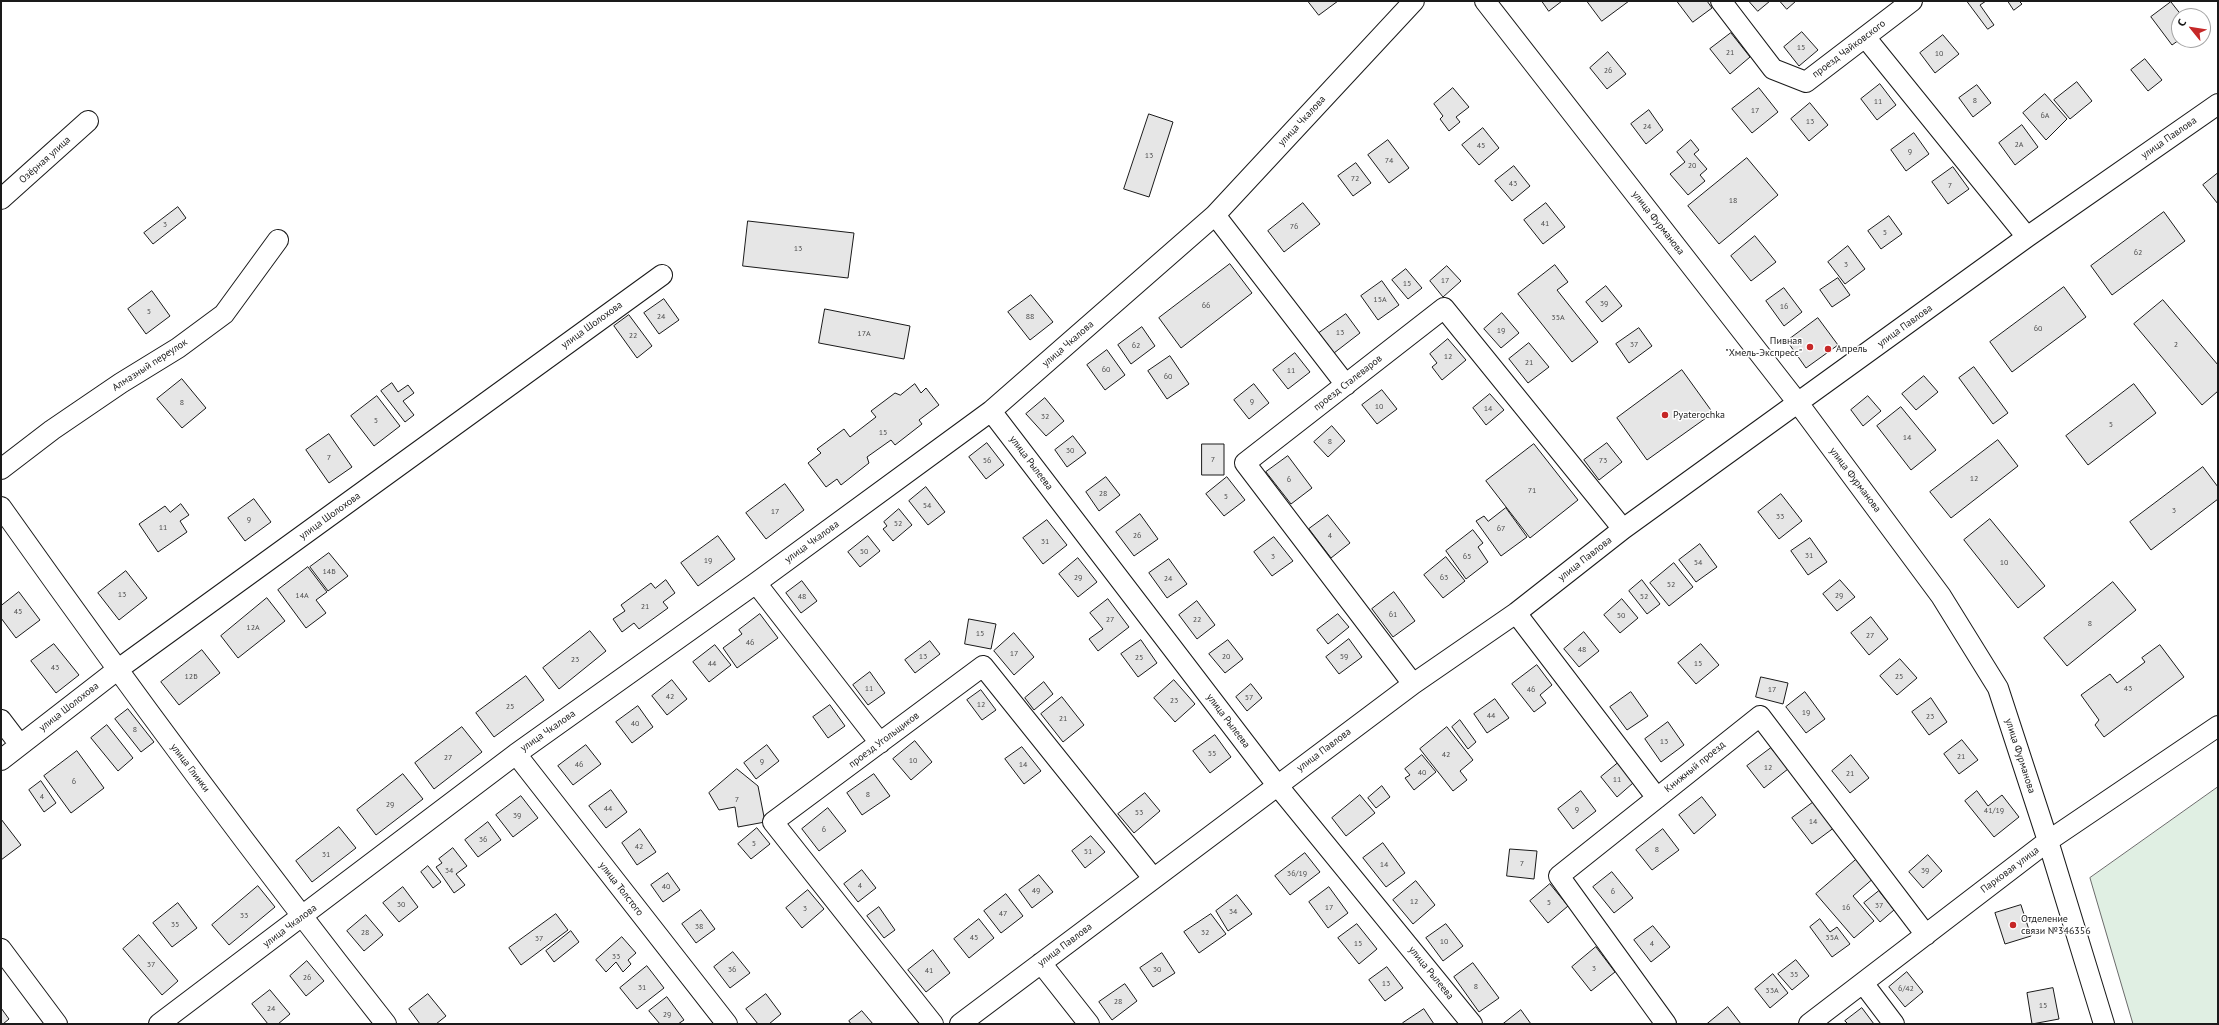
<!DOCTYPE html>
<meta charset="utf-8">
<style>
body{margin:0}
#map{position:relative;width:2219px;height:1025px;overflow:hidden;background:#fff;font-family:"PT Sans",sans-serif}
canvas{display:block}
.frame{position:absolute;inset:0;border:2px solid #1a1a1a;pointer-events:none}
.north{position:absolute;left:2171px;top:8px;width:40px;height:40px;box-sizing:border-box;background:#fff;border:1px solid #a3a3a3;border-radius:50%;rotate:300deg;font-size:11px;font-weight:700;line-height:16px;text-align:center;color:#1a1a1a}
.north::after{content:'';display:block;margin:auto;width:14px;height:18px;background:#c62828;clip-path:polygon(50% 0,100% 100%,50% 72%,0 100%)}
</style>
<div id="map">
<canvas width="2219" height="1025"></canvas>
<div class="frame"></div>
<div class="north">С</div>
</div>
<script>
const c = document.querySelector('canvas').getContext('2d');
c.lineJoin = 'round';
function paint(path, color) { c.fillStyle = color; c.fill(path, 'evenodd'); }
function trace(path, color, width, dash) { c.strokeStyle = color; c.lineWidth = width; c.lineCap = dash ? 'butt' : 'round'; c.setLineDash(dash || []); c.stroke(path); }
function label(font, color, halo, rows, align = 'center') {
  c.font = font + ' "PT Sans",sans-serif'; c.lineWidth = 3; c.setLineDash([]); c.textBaseline = 'middle'; c.strokeStyle = halo; c.fillStyle = color; for (const [text, x, y, turn = 0] of rows) {
    c.save(); c.translate(x, y); c.rotate((+turn || 0) * Math.PI / 180); c.textAlign = isNaN(turn) ? turn : align; if (halo) c.strokeText(text, 0, 0); c.fillText(text, 0, 0); c.restore();
  }
}
const green = new Path2D(`
 M2218,787v237h-85l-43,-146z`);
const building = new Path2D(`
 M1308,1h30l-19,14z
 M1542,1h20l-13,10z
 M1587,1h42l-27,20z
 M1677,1h30l5,7 -19,14z
 M1749,1h21l-12,10z
 M1780,1h16l-9,8z
 M1967,1h19l-6,4 14,20 -6,4z
 M2008,1h11l3,3 -8,6z
 M2171,2l11,14h-3v24l-7,5 -21,-28z
 M1802,32l16,18 -19,16 -15,-19z
 M1731,33l19,24 -20,17 -20,-25z
 M1943,35l16,19 -24,19 -15,-20z
 M1608,52l18,22 -19,15 -17,-21z
 M2145,59l17,21 -14,11 -17,-21z
 M2077,82l15,19 -22,18 -16,-19z
 M1880,84l16,21 -19,15 -16,-21z
 M1977,85l14,18 -18,14 -14,-19z
 M1453,88l16,19 -13,10 4,5 -11,9 -9,-12 3,-3 -9,-12z
 M1759,88l19,24 -26,21 -20,-24z
 M2045,94l22,25 -21,21 -23,-27z
 M1810,103l18,22 -19,16 -18,-22z
 M1649,110l14,20 -17,14 -15,-20z
 M1149,114l24,8 -24,75 -25,-8z
 M2022,125l16,22 -23,18 -16,-22z
 M1483,128l16,20 -20,17 -17,-20z
 M1914,133l15,21 -23,17 -15,-21z
 M1388,140l21,28 -20,15 -21,-28z
 M1691,140l8,10 -5,4 13,15 -7,6 5,6 -17,14 -18,-21 15,-12 -8,-10z
 M1747,158l31,37 -59,49 -31,-38z
 M1356,163l15,20 -18,13 -15,-20z
 M1514,166l16,20 -18,15 -17,-20z
 M1953,167l16,22 -21,15 -16,-22z
 M2218,173v31l-15,-19z
 M1303,203l17,21 -36,28 -16,-21z
 M1546,203l19,24 -22,17 -19,-24z
 M178,207l8,11 -33,26 -9,-11z
 M2164,212l21,29 -73,54 -21,-29z
 M1889,216l13,18 -21,15 -13,-18z
 M748,221l106,12 -6,45 -105,-12z
 M1755,236l21,26 -25,19 -20,-25z
 M1848,246l17,23 -20,15 -17,-22z
 M1230,264l22,29 -71,55 -22,-30z
 M1555,265l13,17 -11,8 41,52 -26,20 -54,-68z
 M1447,266l14,15 -18,16 -13,-16z
 M1406,269l16,19 -14,11 -16,-19z
 M1838,278l12,17 -18,12 -12,-17z
 M1382,281l17,24 -21,15 -17,-24z
 M1606,286l16,20 -20,16 -16,-20z
 M2064,287l22,30 -74,55 -22,-30z
 M1784,288l18,24 -18,14 -18,-25z
 M152,291l18,25 -24,18 -18,-25z
 M1031,295l22,27 -23,18 -22,-28z
 M664,299l15,21 -20,14 -15,-21z
 M2163,300l55,65v26l-16,14 -68,-81z
 M825,309l85,17 -6,33 -85,-16z
 M1502,313l17,20 -18,15 -17,-19z
 M1346,314l14,19 -26,20 -15,-20z
 M629,315l23,31 -15,12 -23,-32z
 M1818,318l20,27 -32,23 -19,-27z
 M1142,327l13,19 -24,18 -13,-19z
 M1639,328l13,18 -23,17 -13,-19z
 M1448,339l18,21 -24,20 -10,-13 5,-4 -7,-9z
 M1529,343l20,24 -21,16 -19,-24z
 M1107,350l18,25 -20,15 -18,-25z
 M1295,353l15,19 -22,17 -15,-19z
 M1170,356l19,28 -22,15 -19,-28z
 M1974,367l34,46 -15,11 -34,-46z
 M1682,370l31,43 -66,47 -30,-42z
 M1924,376l14,16 -22,18 -14,-16z
 M182,379l24,29 -24,20 -25,-29z
 M392,383l6,9 10,-7 6,8 -11,8 11,14 -9,7 -24,-31z
 M915,384l6,9 5,-5 13,17 -20,15 3,4 -27,21 -4,-5 -24,17 2,6 -28,22 -4,-6 -11,8 -18,-24 13,-10 -4,-4 27,-20 6,8 26,-20 -5,-6 24,-18 5,2z
 M1254,384l15,19 -20,16 -15,-19z
 M2134,384l22,29 -68,52 -22,-29z
 M1382,390l15,19 -20,15 -15,-19z
 M1490,394l14,16 -18,15 -13,-17z
 M377,396l23,30 -26,20 -23,-30z
 M1868,396l13,15 -18,15 -12,-16z
 M1045,398l19,23 -18,15 -20,-22z
 M1901,407l35,43 -25,20 -34,-44z
 M1332,426l13,15 -17,16 -14,-15z
 M329,434l23,33 -23,16 -23,-33z
 M1073,436l13,17 -19,14 -12,-17z
 M1998,440l20,26 -67,52 -21,-26z
 M987,443l17,22 -18,14 -17,-22z
 M1607,443l15,19 -23,18 -15,-20z
 M1202,444h22v31h-22z
 M1534,444l44,56 -48,38 -44,-57z
 M1288,456l24,32 -21,16 -25,-32z
 M2203,467l15,20v12l-67,51 -21,-28z
 M1106,477l14,18 -21,16 -13,-19z
 M1227,477l18,23 -21,16 -18,-22z
 M785,484l19,26 -38,29 -20,-26z
 M926,487l19,25 -17,13 -19,-24z
 M1781,494l21,27 -23,18 -21,-27z
 M254,499l17,23 -26,19 -17,-23z
 M181,504l8,11 -9,6 7,11 -29,20 -19,-28 26,-18 5,6z
 M1506,508l21,29 -26,19 -25,-35 8,-5 4,5z
 M899,509l13,16 -19,16 -10,-12 4,-3 -3,-4z
 M1140,514l18,25 -24,17 -18,-24z
 M1328,515l22,28 -19,15 -22,-29z
 M1990,519l55,67 -27,22 -54,-68z
 M1047,520l20,25 -24,19 -20,-26z
 M1473,530l10,13 -5,4 10,15 -22,17 -20,-28z
 M718,536l17,23 -37,27 -17,-23z
 M868,536l12,15 -20,16 -12,-15z
 M1274,537l19,24 -21,15 -18,-24z
 M1810,538l17,24 -19,13 -17,-24z
 M1700,544l17,23 -21,15 -17,-22z
 M329,553l19,23 -20,15 -18,-24z
 M1446,557l19,24 -22,17 -19,-23z
 M1078,558l19,24 -19,15 -19,-23z
 M1169,559l18,25 -20,14 -18,-25z
 M1674,563l19,24 -24,19 -19,-23z
 M308,567l19,25 -11,8 10,13 -20,15 -28,-38z
 M126,571l21,27 -28,22 -21,-27z
 M666,580l9,13 -12,9 5,6 -29,21 -5,-6 -12,9 -9,-13 12,-8 -4,-6 30,-22 4,5z
 M1642,580l18,24 -13,10 -18,-23z
 M1840,580l15,17 -18,14 -14,-17z
 M802,581l15,20 -16,12 -15,-20z
 M2113,582l23,28 -69,56 -23,-28z
 M19,592l21,28 -24,18 -15,-20v-12z
 M1394,592l21,29 -22,16 -21,-28z
 M267,598l18,23 -47,37 -17,-22z
 M1108,599l21,28 -31,24 -9,-12 14,-10 -13,-16z
 M1622,599l16,19 -18,15 -16,-18z
 M1197,601l18,24 -18,14 -18,-24z
 M760,614l18,24 -41,30 -14,-20 19,-14 -3,-4z
 M1338,614l11,13 -21,17 -11,-14z
 M1871,617l17,22 -19,16 -18,-22z
 M969,619l27,5 -5,25 -26,-5z
 M590,631l16,20 -47,38 -16,-21z
 M1584,632l15,19 -20,16 -15,-18z
 M1014,633l20,24 -20,18 -20,-24z
 M1349,639l13,18 -23,17 -13,-17z
 M1141,640l16,23 -19,14 -17,-23z
 M1228,640l15,19 -18,14 -16,-19z
 M930,641l10,13 -25,19 -10,-13z
 M54,644l25,31 -23,18 -25,-32z
 M1701,644l18,21 -23,19 -18,-21z
 M715,645l16,20 -22,17 -16,-20z
 M2160,645l24,32 -80,60 -9,-12 4,-5 -18,-25 29,-21 7,9 28,-21 -3,-4z
 M202,650l18,23 -41,32 -18,-23z
 M1900,659l17,19 -20,17 -17,-19z
 M1537,665l15,20 -12,10 6,8 -12,9 -22,-28z
 M870,672l15,21 -17,12 -15,-20z
 M526,676l18,24 -50,37 -18,-24z
 M1761,677l27,6 -5,21 -27,-7z
 M672,680l15,19 -20,16 -15,-19z
 M1174,680l21,24 -20,18 -21,-24z
 M1044,682l9,12 -19,16 -9,-12z
 M1251,684l11,14 -15,13 -11,-14z
 M981,690l15,20 -14,10 -15,-20z
 M1631,692l17,24 -21,14 -17,-23z
 M1805,692l20,27 -19,14 -20,-26z
 M1062,697l22,28 -21,17 -22,-28z
 M1931,698l16,24 -18,13 -17,-23z
 M1495,699l14,19 -22,15 -13,-19z
 M830,705l15,21 -17,12 -15,-21z
 M638,706l15,21 -21,16 -16,-21z
 M128,709l26,33 -13,10 -26,-33z
 M1460,720l16,22 -8,7 -16,-22z
 M1668,722l16,23 -23,17 -16,-23z
 M107,725l26,33 -15,13 -27,-33z
 M462,727l20,25 -48,37 -19,-26z
 M1447,727l26,33 -13,11 7,9 -14,11 -33,-42z
 M1215,735l16,22 -21,16 -17,-22z
 M1962,740l16,20 -19,14 -15,-20z
 M915,741l17,21 -21,18 -18,-21z
 M586,745l15,19 -28,21 -15,-19z
 M767,745l12,16 -23,18 -12,-16z
 M1022,747l19,24 -17,13 -19,-25z
 M1771,748l17,21 -24,19 -17,-22z
 M77,751l27,37 -33,25 -27,-37z
 M1422,755l14,17 -22,18 -9,-12 5,-3 -5,-6z
 M1851,755l18,23 -19,15 -18,-22z
 M1618,763l15,20 -16,14 -16,-20z
 M737,769l21,17 7,36 -27,5 -3,-20 -16,3 -10,-17z
 M403,774l20,25 -47,36 -19,-25z
 M874,774l16,22 -28,19 -15,-22z
 M41,781l15,22 -12,9 -15,-22z
 M1382,786l8,11 -14,11 -8,-10z
 M611,790l16,22 -21,16 -17,-22z
 M1581,791l15,20 -23,18 -15,-20z
 M1977,791l11,15 14,-11 17,22 -25,20 -29,-36z
 M1145,793l15,18 -26,22 -16,-19z
 M1360,795l15,18 -29,23 -14,-18z
 M521,796l17,22 -25,19 -17,-22z
 M1702,797l14,18 -22,19 -15,-19z
 M1815,801l20,26 -23,17 -20,-26z
 M828,808l18,23 -27,20 -17,-22z
 M1,819l20,26 -20,15z
 M488,822l13,18 -23,17 -13,-17z
 M339,827l17,21 -44,34 -16,-21z
 M757,828l13,16 -19,15 -13,-15z
 M640,829l16,23 -19,13 -15,-22z
 M1663,829l16,21 -27,20 -16,-20z
 M1091,836l14,16 -20,16 -13,-17z
 M1383,843l22,30 -19,14 -23,-29z
 M453,848l14,18 -11,8 9,11 -11,8 -18,-26 6,-4 -3,-4z
 M1510,849l27,2 -3,28 -27,-3z
 M1305,853l15,19 -30,23 -15,-19z
 M1928,855l14,16 -19,17 -14,-16z
 M1858,858l17,19 -22,19 21,25 -20,17 -38,-44z
 M428,866l13,16 -8,6 -12,-16z
 M862,870l14,18 -18,14 -14,-18z
 M1612,872l21,26 -19,15 -21,-26z
 M668,873l12,17 -17,12 -12,-17z
 M1039,875l14,17 -21,16 -13,-18z
 M1416,881l19,24 -22,19 -20,-24z
 M1550,884l18,22 -20,17 -18,-22z
 M258,886l17,21 -46,38 -17,-20z
 M403,887l15,20 -19,15 -16,-19z
 M1329,887l19,26 -20,15 -19,-26z
 M808,890l16,19 -22,19 -16,-20z
 M1879,891l15,19 -14,12 -16,-19z
 M1006,894l17,22 -22,17 -17,-22z
 M1237,895l15,19 -24,17 -12,-20z
 M178,903l19,25 -25,19 -19,-24z
 M2021,905l10,31 -26,8 -10,-31z
 M879,907l16,23 -11,8 -17,-22z
 M701,910l14,19 -19,14 -14,-19z
 M556,914l12,16 -47,35 -12,-17z
 M1211,914l15,20 -27,19 -15,-21z
 M366,915l17,20 -19,16 -17,-20z
 M979,919l15,19 -25,20 -15,-19z
 M1820,919l10,13 7,-5 13,17 -18,13 -22,-30z
 M1357,924l20,25 -18,15 -21,-26z
 M1446,924l17,22 -20,15 -17,-23z
 M1653,926l17,21 -19,15 -17,-22z
 M571,931l8,11 -25,20 -8,-11z
 M139,935l39,46 -16,14 -39,-46z
 M622,937l14,16 -8,7 3,4 -8,8 -7,-10 -10,10 -10,-12z
 M1596,947l19,25 -24,19 -19,-24z
 M933,950l17,23 -24,19 -18,-22z
 M733,952l17,21 -20,15 -16,-21z
 M1162,953l13,20 -22,14 -13,-19z
 M1796,960l13,16 -17,14 -14,-16z
 M307,961l17,20 -18,15 -16,-20z
 M1473,963l26,35 -20,14 -25,-35z
 M647,966l17,22 -27,21 -17,-21z
 M1387,967l16,21 -18,13 -16,-21z
 M1907,972l16,20 -18,15 -16,-20z
 M1773,974l15,19 -18,15 -15,-19z
 M1125,984l12,17 -25,19 -13,-18z
 M2053,988l6,31 -27,5 -5,-31z
 M270,990l20,24 -12,10h-10l-16,-20z
 M428,994l18,22 -10,8h-16l-11,-15z
 M766,994l15,20 -12,10h-11l-12,-15z
 M667,997l17,23 -6,4h-18l-11,-13z
 M1728,1007l13,17h-34z
 M1,1008l8,11 -6,5h-2z
 M1862,1008l12,16h-26l-3,-3z
 M1424,1009l10,15h-30l-1,-1z
 M1521,1010l10,14h-28z
 M862,1011l11,13h-22l-2,-3z`);
const minor = new Path2D(`
 M1485,1l313,402 143,193 57,92 50,153 56,183
 M1721,1l52,68 33,13 106,-81
 M1865,37l162,200
 M1,199l87,-78
 M1215,215l131,170
 M991,411l286,374 195,239
 M1,469l51,-39 69,-47 57,-35 46,-34 54,-74
 M1,507c124,175 252,348 385,517
 M756,583l124,160
 M1516,613l141,185
 M1413,684l-168,-221 199,-155 179,221
 M1,720l19,25
 M516,754l211,270
 M1,760l116,-90 545,-395
 M1,949l56,75
 M1041,963l48,61
 M1863,983l31,41
 M159,1024l357,-270 240,-171 235,-172 224,-196 199,-214
 M933,1024l-160,-202 210,-156 170,212
 M960,1024l453,-340 103,-71 107,-84 404,-292 191,-133
 M1666,1024l-107,-148 201,-160 166,219
 M1809,1024l239,-183 170,-115`);
const markers = [
 [1810,347,4,"#c62828"],
 [1828,349,4,"#c62828"],
 [1665,415,4,"#c62828"],
 [2013,925,4,"#c62828"]
];
const numberNames = [
 ["15",1801,48],
 ["21",1730,53],
 ["10",1939,54],
 ["26",1608,71],
 ["8",1975,101],
 ["11",1878,102],
 ["17",1755,111],
 ["6А",2045,116],
 ["13",1810,122],
 ["24",1647,127],
 ["2А",2019,145],
 ["45",1481,146],
 ["9",1910,152],
 ["13",1149,156],
 ["74",1389,161],
 ["20",1692,166],
 ["72",1355,179],
 ["43",1513,184],
 ["7",1950,186],
 ["18",1733,201],
 ["41",1545,224],
 ["3",165,225],
 ["76",1294,227],
 ["5",1885,233],
 ["13",798,249],
 ["62",2138,253],
 ["3",1846,265],
 ["17",1445,281],
 ["15",1407,284],
 ["15А",1380,300],
 ["39",1604,304],
 ["66",1206,306],
 ["16",1784,307],
 ["5",149,312],
 ["24",661,317],
 ["88",1030,317],
 ["35А",1558,318],
 ["60",2038,329],
 ["19",1501,331],
 ["13",1340,333],
 ["17А",864,334],
 ["22",633,336],
 ["37",1634,345],
 ["2",2176,345],
 ["62",1136,346],
 ["12",1448,357],
 ["21",1529,363],
 ["60",1106,370],
 ["11",1291,371],
 ["60",1168,377],
 ["9",1252,402],
 ["8",182,403],
 ["10",1379,407],
 ["14",1488,409],
 ["32",1045,417],
 ["5",376,421],
 ["5",2111,425],
 ["15",883,433],
 ["14",1907,438],
 ["8",1330,442],
 ["30",1070,451],
 ["7",329,458],
 ["7",1213,460],
 ["56",987,461],
 ["73",1603,461],
 ["12",1974,479],
 ["6",1289,480],
 ["71",1532,491],
 ["28",1103,494],
 ["5",1226,497],
 ["54",927,506],
 ["3",2174,511],
 ["17",775,512],
 ["33",1780,517],
 ["9",249,520],
 ["52",898,524],
 ["11",163,528],
 ["67",1501,529],
 ["26",1137,536],
 ["4",1330,536],
 ["31",1045,542],
 ["50",864,552],
 ["31",1809,556],
 ["3",1273,557],
 ["65",1467,557],
 ["19",708,561],
 ["54",1698,563],
 ["10",2004,563],
 ["14Б",329,572],
 ["29",1078,578],
 ["63",1444,578],
 ["24",1168,579],
 ["52",1671,585],
 ["13",122,595],
 ["14А",302,596],
 ["29",1839,596],
 ["48",802,597],
 ["52",1644,597],
 ["21",645,607],
 ["45",18,612],
 ["61",1393,615],
 ["50",1621,616],
 ["27",1110,620],
 ["22",1197,620],
 ["8",2090,624],
 ["12А",253,628],
 ["15",980,634],
 ["27",1870,636],
 ["46",750,643],
 ["48",1582,650],
 ["17",1014,654],
 ["13",923,657],
 ["20",1226,657],
 ["59",1344,657],
 ["25",1139,658],
 ["23",575,660],
 ["44",712,664],
 ["15",1698,664],
 ["43",55,668],
 ["12Б",191,677],
 ["25",1899,677],
 ["11",869,689],
 ["43",2128,689],
 ["46",1531,690],
 ["17",1772,690],
 ["42",670,697],
 ["57",1249,698],
 ["23",1174,701],
 ["12",981,705],
 ["25",510,707],
 ["19",1806,713],
 ["44",1491,716],
 ["23",1930,717],
 ["21",1063,719],
 ["40",635,724],
 ["8",135,730],
 ["13",1664,742],
 ["55",1212,754],
 ["42",1446,755],
 ["21",1961,757],
 ["27",448,758],
 ["10",913,761],
 ["9",762,762],
 ["46",579,765],
 ["14",1023,765],
 ["12",1768,768],
 ["40",1422,773],
 ["21",1850,774],
 ["11",1617,780],
 ["6",74,782],
 ["8",868,795],
 ["4",42,797],
 ["7",737,800],
 ["29",390,805],
 ["44",608,809],
 ["9",1577,810],
 ["41/19",1994,811],
 ["53",1139,813],
 ["39",517,816],
 ["14",1813,822],
 ["6",824,830],
 ["36",483,840],
 ["5",754,844],
 ["42",639,847],
 ["8",1657,850],
 ["51",1088,852],
 ["31",326,855],
 ["7",1522,864],
 ["14",1384,865],
 ["34",449,871],
 ["39",1925,871],
 ["36/19",1297,874],
 ["4",860,886],
 ["40",666,887],
 ["49",1036,891],
 ["6",1613,892],
 ["12",1414,902],
 ["5",1549,903],
 ["30",401,905],
 ["37",1879,906],
 ["17",1329,908],
 ["16",1846,908],
 ["3",805,909],
 ["34",1233,912],
 ["47",1003,914],
 ["33",244,916],
 ["35",175,925],
 ["38",699,927],
 ["28",365,933],
 ["32",1205,933],
 ["45",974,938],
 ["35А",1832,938],
 ["37",539,939],
 ["10",1444,942],
 ["15",1358,944],
 ["4",1652,944],
 ["33",616,957],
 ["37",151,965],
 ["3",1594,969],
 ["36",732,970],
 ["30",1157,970],
 ["41",929,971],
 ["35",1794,975],
 ["26",307,978],
 ["13",1386,984],
 ["8",1476,987],
 ["31",642,988],
 ["6/42",1906,989],
 ["33А",1772,991],
 ["28",1118,1002],
 ["15",2043,1006],
 ["24",271,1009],
 ["29",667,1015]
];
const streetNames = [
 ["проезд Чайковского",1849,49,-37],
 ["улица Чкалова",1302,121,-47],
 ["улица Павлова",2169,138,-35],
 ["Озёрная улица",45,160,-42],
 ["улица Фурманова",1658,223,52],
 ["улица Шолохова",592,325,-36],
 ["улица Павлова",1905,326,-36],
 ["улица Чкалова",1068,344,-41],
 ["Алмазный переулок",150,365,-33],
 ["проезд Сталеваров",1348,383,-38],
 ["улица Рылеева",1031,463,53],
 ["улица Фурманова",1855,480,53],
 ["улица Шолохова",330,516,-36],
 ["улица Чкалова",812,542,-36],
 ["улица Павлова",1585,559,-38],
 ["улица Шолохова",69,707,-38],
 ["улица Рылеева",1228,721,53],
 ["улица Чкалова",548,731,-35],
 ["проезд Угольщиков",884,740,-37],
 ["улица Павлова",1324,750,-37],
 ["улица Фурманова",2020,756,72],
 ["Книжный проезд",1695,767,-39],
 ["улица Глинки",190,768,53],
 ["Парковая улица",2010,870,-37],
 ["улица Толстого",621,889,52],
 ["улица Чкалова",290,926,-37],
 ["улица Павлова",1065,945,-37],
 ["улица Рылеева",1431,973,51]
];
const poiNames = [
 ["Пивная",1802,341,"right"],
 ["\"Хмель-Экспресс\"",1802,353,"right"],
 ["Апрель",1836,349],
 ["Pyaterochka",1673,415],
 ["Отделение",2021,919],
 ["связи №346356",2021,931]
];
paint(green, '#e0efe3');
trace(green, '#6a6a6a', 1);
paint(building, '#e6e6e6');
trace(building, '#1a1a1a', 1);
trace(minor, '#1a1a1a', 22);
trace(minor, '#fff', 20);
for (const [x, y, r, color] of markers) { const dot = new Path2D(); dot.arc(x, y, r, 0, 2 * Math.PI); c.fillStyle = color; c.fill(dot); trace(dot, '#fff', 1.5); }
label('8px', '#4d4d4d', null, numberNames);
label('10px', '#1a1a1a', '#fff', streetNames);
label('10px', '#1a1a1a', '#fff', poiNames, 'left');
</script>
